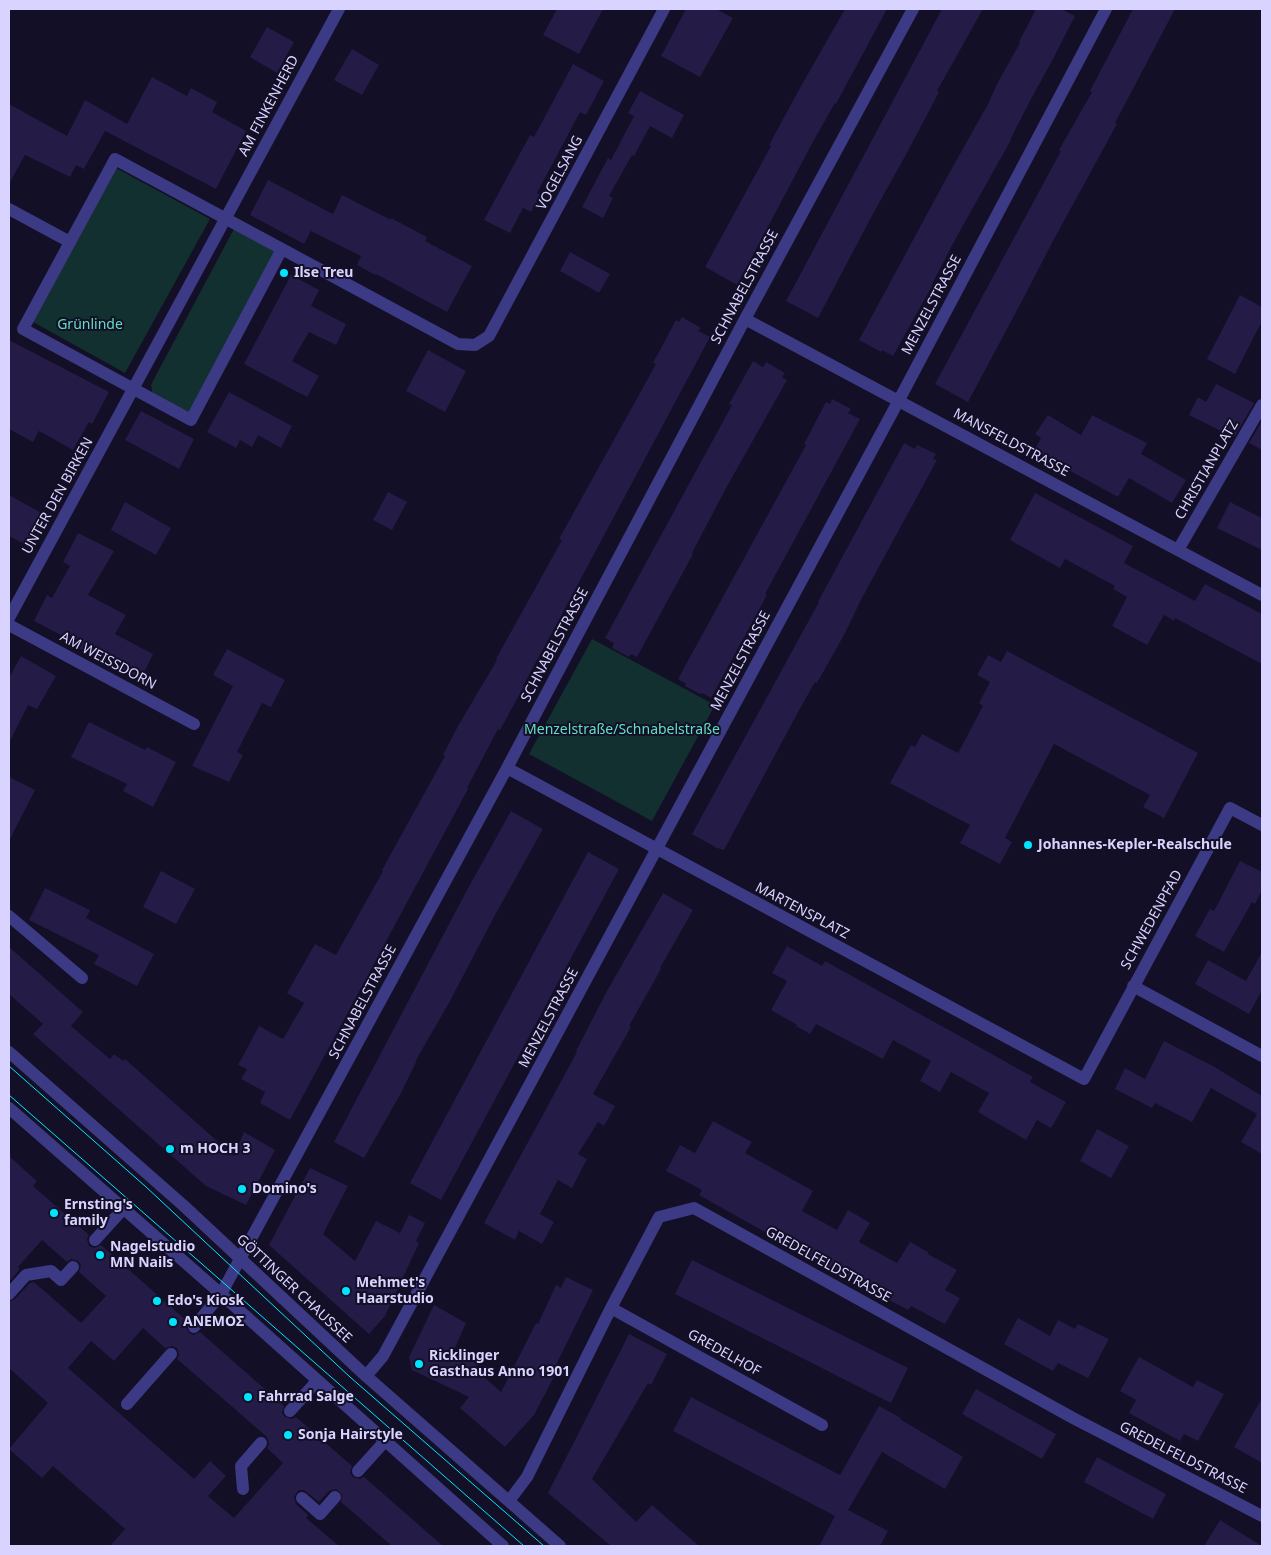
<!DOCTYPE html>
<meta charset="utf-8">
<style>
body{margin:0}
#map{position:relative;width:1271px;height:1555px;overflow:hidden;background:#130f26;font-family:"Noto Sans",sans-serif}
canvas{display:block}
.frame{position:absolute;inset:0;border:10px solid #d9d4ff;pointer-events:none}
</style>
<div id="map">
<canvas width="1271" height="1555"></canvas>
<div class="frame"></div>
</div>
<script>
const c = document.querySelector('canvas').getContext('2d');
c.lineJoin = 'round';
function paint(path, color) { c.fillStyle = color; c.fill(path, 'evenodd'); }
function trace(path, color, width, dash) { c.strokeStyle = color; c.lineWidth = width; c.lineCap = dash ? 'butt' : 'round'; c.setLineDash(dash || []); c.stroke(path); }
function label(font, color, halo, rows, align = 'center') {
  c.font = font + ' "Noto Sans",sans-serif'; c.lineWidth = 4; c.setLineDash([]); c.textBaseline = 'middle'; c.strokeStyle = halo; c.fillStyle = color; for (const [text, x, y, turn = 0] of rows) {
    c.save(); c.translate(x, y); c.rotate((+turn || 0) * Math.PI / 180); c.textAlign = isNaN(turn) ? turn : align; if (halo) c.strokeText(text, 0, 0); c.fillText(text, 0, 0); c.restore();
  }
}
const green = new Path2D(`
 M116,168l94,51 -85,154 -92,-51z
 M235,227l44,23 -90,168 -36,-23 -2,-10 3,-6z
 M592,639l123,66 -63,116 -123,-67z`);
const building = new Path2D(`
 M557,9h46l-24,45 -36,-19z
 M686,9h30l17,9 -33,59 -39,-21z
 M845,9h42l-51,95 -1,-1 -21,37 -77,145 -32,-18 66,-121 -2,-1 32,-59z
 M942,9h41l-46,82 2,1 -31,59 -34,61 -56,106 -32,-17z
 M1036,9h25l14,7 -22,43 -22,40 -21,41h1l-55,98 -25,48h1l-39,70 -11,-6 -1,2 -22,-12 88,-163 41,-73 10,-22 22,-39 -1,-1z
 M1133,9h42l-60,114 2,1 -64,117 -30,58 -55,103 -33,-18 126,-233 -2,-1 33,-58 -2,-1z
 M267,27l27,15 -17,31 -27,-16z
 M352,49l27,16 -17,30 -28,-15z
 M573,64l31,17 -18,34 -6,-3 -43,81 3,2 -9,17 -8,-4 -13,25 -26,-13 46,-85 4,2z
 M152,77l35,19 4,-8 26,14 -5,10 34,19 -30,58 -111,-58 -21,38 -8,-4 -6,12 -45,-22 -16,29v-80l58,32 18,-36 42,24z
 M640,91l44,24 -12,23 -22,-12 -16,30 -2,-1 -23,41 4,2 -10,20 -21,-11 26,-49 3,2 23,-44 -6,-3z
 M268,180l65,34 9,-19 49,25v-2l36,19 -2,4 47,25 -25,46 -71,-38 -1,1 -18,-10 4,-9 -50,-25 -7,13 -54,-29z
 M570,252l40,22 -11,19 -39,-22z
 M291,275l28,15 -8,16 35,18 -10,21 -27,-13 -17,29 27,15 -12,21 -63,-33z
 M1240,295l22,12v14l-27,53 -28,-15z
 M682,317l19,11 -3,3 12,6 -156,292 -31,57h1l-24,44 -2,-1 -31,59 1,1 -178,331 -30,-17 5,-11 -24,-13 6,-10 -9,-4 21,-39 24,13 21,-36 -17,-10 28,-49 21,11 47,-84 -1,-1 63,-114 -2,-1 15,-29 39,-66 -1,-1 66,-119 -3,-1 97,-175 -3,-1 23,-43 3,2z
 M9,340l100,52 -17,32 -3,-2 -16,28 -34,-19 -6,11 -24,-13z
 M428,350l38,21 -21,41 -39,-21z
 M753,361l10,6 3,-5 19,11 -3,4 5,3 -62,110 -33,63 1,1 -56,103 -6,-3 -2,3 -17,-9 2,-5 -9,-5 127,-233 -3,-1z
 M1216,384l38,19 -19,33 -11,-6 -1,2 -34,-17 9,-18 8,5z
 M229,392l63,34 -11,22 -23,-13 -6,12 -12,-7 -4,8 -29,-16z
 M832,399l19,10 -3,4 12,6 -95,175 2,1 -56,103 -9,-5 -2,1 -15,-8 1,-2 -8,-5 128,-234 -2,-1 22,-42 4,2z
 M141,411l53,28 -15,30 -54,-29z
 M1048,415l33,20 11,-20 55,28 -6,11 45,26 -14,23 -43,-25 -11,19 -84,-46 7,-13 -6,-4z
 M1262,421v29l-13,-7z
 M904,443l11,6 2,-4 19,9 -3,5 4,1 -75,138 -18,37 -27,48 -2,-1 -18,32 -73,136 -7,-2 -25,-14 127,-232h-1l8,-15z
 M388,492l19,10 -15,28 -19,-10z
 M1035,493l98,53 -9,17 71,38 10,-17 57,30v50l-87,-46 -1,3 -10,-6 -17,30 -35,-19 15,-29 -14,-8 2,-3 -50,-27 -5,9 -50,-28z
 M9,495l36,20 -17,31 -19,-10z
 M125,502l46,26 -15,27 -45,-25z
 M1230,502l32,16v32l-45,-22z
 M78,533l36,18 -26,44 38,20 -11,19 38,20 -12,25 -65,-32 2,-3 -44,-23 13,-26 5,3 18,-32 -7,-4z
 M227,649l58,31 -14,27 -9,-4 -25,49 6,3 -14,27 -37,-16 41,-80 -20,-11z
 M1007,651l191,102 -34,65 -21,-11 7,-12 -96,-51 -49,94 7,4 -12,22 -40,-21 10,-18 -80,-42 21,-38 4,2 7,-13 36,19 25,-47 -4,-3 11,-21 -13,-7 11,-20 13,7z
 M21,656l35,20 -19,33 -9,-4 -19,38v-65z
 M89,722l56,28 2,-3 29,15 -23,45 -30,-16 4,-7 -56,-27z
 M9,777l26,13 -26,51z
 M511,811l32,18 -48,86 -46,88 -33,57h1l-16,33 -37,65 -30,-16 133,-252z
 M588,852l31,17 -178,331 -31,-17z
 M1240,861l22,11v18l-7,14 -3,-2 -28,50 -29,-16 15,-27 4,2z
 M161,871l34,18 -19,35 -33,-17z
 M45,888l45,22 -4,8 68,36 -17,32 -43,-22 5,-9 -70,-35z
 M663,893l30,17 -33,58 1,1 -32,57 2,1 -38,67 22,12 -11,20 -6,-4 -20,32 9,5 -15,29 -14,-8 -18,34 14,8 -12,22 -23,-13 -4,9 -31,-17 93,-171 -1,-1 31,-60z
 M787,946l35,20 3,-5 208,116 -3,5 36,20 -15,26 -14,-8 -11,20 -48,-28 11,-19 -20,-11 -18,-10 -11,20 -20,-11 11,-20 -38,-21 -10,19 -67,-35 -6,10 -14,-8 1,-1 -26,-15 16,-29 -15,-8z
 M9,947l74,65 -12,14 39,33 4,-5 9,7 2,-2 109,97 10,-24 31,18 -29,55 -40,-19 -173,-152 10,-10 -34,-30z
 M1262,952v38l-13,24 -54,-30 13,-24 38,21z
 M1164,1041l49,25 49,30v58l-21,-12 16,-28 -46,-26 -19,34 -37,-19 -3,5 -37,-19 10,-21 20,11z
 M713,1121l39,21 -7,11 68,38 -11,20 35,19 11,-20 22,13 -11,19 38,21 13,-21 18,10v2l29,16 -12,20 15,8 -15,26 -34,-18 -3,4 -97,-52 -112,-63 3,-5 -36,-19 14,-26 15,8z
 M1097,1129l32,17 -18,32 -31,-17z
 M9,1156l28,25 -4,5 56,49 -2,4 2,7 5,2 7,-3 87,77 -2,4 3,7 4,2 7,-3 84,74 -2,7 3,4 7,2 4,-2 56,49 -2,7 3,4 7,2 4,-2 79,69h-51l-51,-44 1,-8 -6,-5 -7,2 -10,11 -15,-12h-5l-5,7 2,7 12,11 -2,3 33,28h-229l15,-17 -72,-63 -11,12 -33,-29 39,-46 -39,-35v-66l6,-3 15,-16 4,-1 47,41 25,-27 -27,-24 2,-7 -3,-4 -7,-2 -4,3 -25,-22 -24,27 2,2 -11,13zM143,1328l22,20 7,-2 5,2 2,7 -2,4 90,78 2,7 -2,4 16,15 -49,55 -26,-22 18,-20 -16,-15 -16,18 -126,-111 23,-27 23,20z
 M310,1168l38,18 -25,48 32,27 21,-40 24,12 9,-18 16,8 -9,18 3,2 -34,73 -16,18 -100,-89z
 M692,1260l216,108 -17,35 -216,-109z
 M566,1277l27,13 -40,81 3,2 -22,42 -29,32 -45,-39 9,-11 -57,-27 -3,-13 25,-52 32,18 -13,29 25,12 -3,5 26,23 35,-69 2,1 18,-39 5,3z
 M1018,1318l32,18 8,-16 17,9 3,-5 31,15 -21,39 -30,-15 -5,8 -49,-27z
 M629,1334l38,20 -16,31 -3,-2 -56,96 44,43 16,-17 47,41h-88l-63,-53z
 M1139,1357l54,30 4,-7 27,14 -26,47 -14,-7 -4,7 -51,-28 7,-13 -16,-9z
 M976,1389l80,45 -14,25 -80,-45z
 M691,1397l149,78 39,-69 22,12 -1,1 63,38 -18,32 -63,-37 -34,58 40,21 -8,15h-61l16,-30 -162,-85z
 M1262,1398v65l-28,-16z
 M1097,1457l69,37 -13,25 -69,-37z
 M1220,1520l42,26h-58z`);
const service = new Path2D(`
 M9,916l73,62
 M95,1240l29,-32
 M9,1294l17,-19 25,-4 10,9 12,-13
 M194,1327l27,-33
 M127,1404l44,-50
 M290,1411l27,-30
 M358,1471l28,-31
 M243,1489l-2,-23 20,-23
 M302,1498l18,16 15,-17`);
const minor = new Path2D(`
 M115,159l167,90 -91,171 -168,-91z
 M9,209l61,33
 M282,249l176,95 17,1 14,-9 175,-327
 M745,319l517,276
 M1178,550l84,-145
 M9,618l330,-609
 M9,625l185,99
 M507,768l577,311 146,-271 32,17
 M1133,986l129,70
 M221,1294l286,-526 238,-449 168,-310
 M611,1308l211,117
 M366,1376l17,-20 516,-956 207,-391
 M509,1501l18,-24 84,-169 48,-91 35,-9 379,210 189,98`);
const tertiary = new Path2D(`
 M9,1052l175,154 182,170 194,170
 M9,1108l212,186 282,252`);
const tram = new Path2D(`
 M9,1066l136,120 205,191 194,169
 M9,1095l515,451`);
const markers = [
 [284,273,5,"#00e5ff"],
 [1028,845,5,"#00e5ff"],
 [170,1149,5,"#00e5ff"],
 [242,1189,5,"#00e5ff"],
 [54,1213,5,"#00e5ff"],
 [100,1255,5,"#00e5ff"],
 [346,1291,5,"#00e5ff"],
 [157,1301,5,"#00e5ff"],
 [173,1322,5,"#00e5ff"],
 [419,1364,5,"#00e5ff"],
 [248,1397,5,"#00e5ff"],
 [288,1435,5,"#00e5ff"]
];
const streetNames = [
 ["AM FINKENHERD",269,106,-62],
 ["VOGELSANG",560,173,-62],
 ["SCHNABELSTRASSE",745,287,-62],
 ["MENZELSTRASSE",932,305,-62],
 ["MANSFELDSTRASSE",1011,443,28],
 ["CHRISTIANPLATZ",1207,470,-60],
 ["UNTER DEN BIRKEN",58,496,-61],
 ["SCHNABELSTRASSE",555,645,-62],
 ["AM WEISSDORN",108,661,28],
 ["MENZELSTRASSE",741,661,-62],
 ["MARTENSPLATZ",802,911,28],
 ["SCHWEDENPFAD",1152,920,-61],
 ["SCHNABELSTRASSE",363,1002,-62],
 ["MENZELSTRASSE",549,1018,-62],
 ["GREDELFELDSTRASSE",828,1265,29],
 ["GÖTTINGER CHAUSSEE",294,1289,43],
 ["GREDELHOF",724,1353,29],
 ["GREDELFELDSTRASSE",1183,1458,27]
];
const poiNames = [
 ["Ilse Treu",294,273],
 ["Johannes-Kepler-Realschule",1038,845],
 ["m HOCH 3",180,1149],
 ["Domino's",252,1189],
 ["Ernsting's",64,1205],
 ["family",64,1221],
 ["Nagelstudio",110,1247],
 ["MN Nails",110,1263],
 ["Mehmet's",356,1283],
 ["Haarstudio",356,1299],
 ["Edo's Kiosk",167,1301],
 ["ΑΝΕΜΟΣ",183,1322],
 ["Ricklinger",429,1356],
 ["Gasthaus Anno 1901",429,1372],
 ["Fahrrad Salge",258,1397],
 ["Sonja Hairstyle",298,1435]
];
const parkNames = [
 ["Grünlinde",90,325],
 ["Menzelstraße/Schnabelstraße",622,730]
];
paint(green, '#12302f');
paint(building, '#241b47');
trace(service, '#3d3a85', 12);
trace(minor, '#3d3a85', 12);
trace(tertiary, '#3d3a85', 12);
trace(tram, '#00e5ff', 1);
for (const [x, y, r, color] of markers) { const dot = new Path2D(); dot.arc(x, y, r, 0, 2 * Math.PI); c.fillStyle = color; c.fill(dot); trace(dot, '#130f26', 2); }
label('14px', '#d9d4ff', '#130f26', streetNames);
label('bold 14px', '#d9d4ff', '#130f26', poiNames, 'left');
label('14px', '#5fe0c0', '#130f26', parkNames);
</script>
